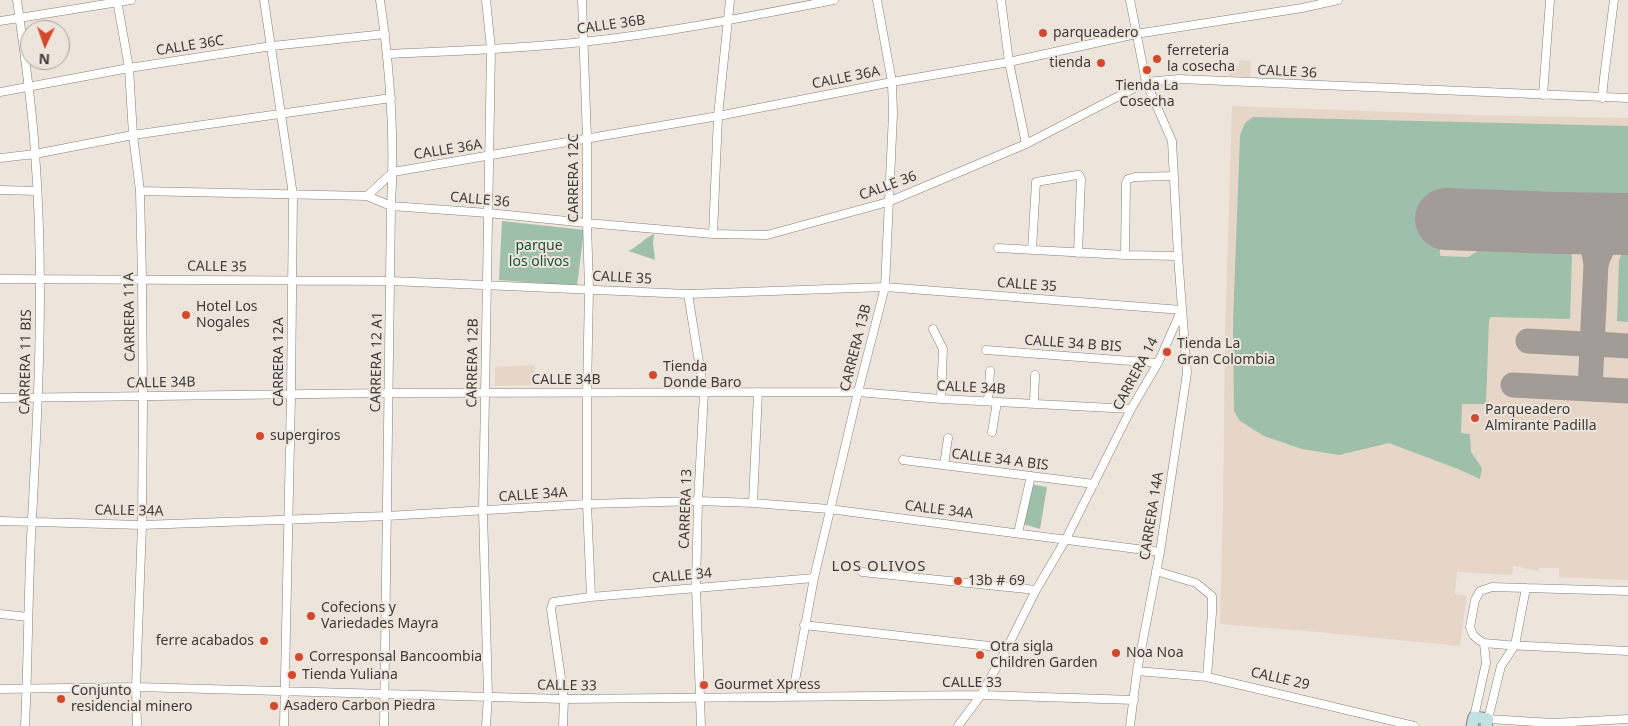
<!DOCTYPE html>
<style>
body{margin:0}
#map{position:relative;width:1628px;height:726px;overflow:hidden;background:#ede4db;font-family:"Noto Sans",sans-serif}
canvas{display:block}
.north{position:absolute;left:20px;top:20px;width:50px;height:50px;box-sizing:border-box;background:#ede4db;border:1px solid #a7a09a;border-radius:50%;rotate:183deg;font-size:14px;font-weight:700;line-height:20px;text-align:center;color:#3f3b38}
.north::after{content:'';display:block;margin:auto;width:18px;height:22px;background:#d4492d;clip-path:polygon(50% 0,100% 100%,50% 72%,0 100%)}
</style>
<div id="map">
<canvas width="1628" height="726"></canvas>
<div class="north">N</div>
</div>
<script>
const c = document.querySelector('canvas').getContext('2d');
c.lineJoin = 'round';
function paint(path, color) { c.fillStyle = color; c.fill(path, 'evenodd'); }
function trace(path, color, width, dash) { c.strokeStyle = color; c.lineWidth = width; c.lineCap = dash ? 'butt' : 'round'; c.setLineDash(dash || []); c.stroke(path); }
function label(font, color, halo, rows, align = 'center') {
  c.font = font + ' "Noto Sans",sans-serif'; c.lineWidth = 4; c.setLineDash([]); c.textBaseline = 'middle'; c.strokeStyle = halo; c.fillStyle = color; for (const [text, x, y, turn = 0] of rows) {
    c.save(); c.translate(x, y); c.rotate((+turn || 0) * Math.PI / 180); c.textAlign = isNaN(turn) ? turn : align; if (halo) c.strokeText(text, 0, 0); c.fillText(text, 0, 0); c.restore();
  }
}
const built = new Path2D(`
 M1240,60l11,1 -1,16 -21,-1v-11l10,1z
 M1232,106l243,9 153,3v462l-69,-3v-9h-20l-1,3 -16,-3v-1l-9,-1 -1,9 -55,-3 -2,22 12,2 -7,50 -153,-15 -87,-7 3,-119 2,-174z
 M535,365l-2,20 -38,1v-19z`);
const green = new Path2D(`
 M1253,117l375,9v79l-187,-4 -1,55 28,1 22,-14 71,2 7,4 4,7 -2,63 -79,-2 -2,3 -3,84h-24l-1,29 9,1 1,18 11,16 -2,11 -22,-10 -69,-26 -50,12 -37,-6 -38,-13 -24,-15 -6,-10 -1,-89 7,-187 5,-12z
 M502,221l82,9 -7,56 -78,-6z
 M654,234l-1,9 2,17 -26,-9c9,-5 16,-13 25,-17z
 M1628,247v75l-11,-1 2,-61 3,-7z
 M1030,484l17,3 -7,42 -17,-5z`);
const taxiway = new Path2D(`
 M1558,223c28,7 34,12 38,41
 M1528,341l57,3 4,-2 3,-4 5,6 31,2
 M1513,385l115,6
 M1590,389l6,-125c6,-18 14,-31 32,-39`);
const runway = new Path2D(`
 M1446,219l112,4 70,1`);
const street = new Path2D(`
 M17,0c7,51 15,102 18,153 10,128 3,257 -4,385 -3,62 -3,125 -6,188
 M117,0l12,68 4,67 7,56 2,88 1,117 -1,129 -6,162 1,39
 M264,0l29,195 -2,200 -7,331
 M380,0c10,68 15,137 11,206l-7,520
 M582,0l5,138v85l2,66 -2,104v111l4,93
 M1001,0l8,62 17,82
 M0,21l131,-21
 M388,54c65,-3 130,-5 194,-12 85,-9 169,-26 252,-42
 M0,92l129,-24 143,-22 113,-12
 M1543,95l7,-95
 M1602,98l2,-20 10,-78
 M0,158l35,-4 98,-19 258,-37
 M0,190l37,1
 M140,191l227,5 24,10 97,7 99,10 126,11 54,1 121,-33 138,-58 120,-62 33,-3 449,19
 M367,196l26,-24 325,-56 174,-34 117,-20 127,-28 166,-26 36,-8
 M713,234l5,-118 12,-116
 M998,248l127,7 53,1
 M1032,250l4,-68 41,-7h2l2,4 -3,74
 M1125,255l1,-72 2,-4 7,-2 39,-1
 M0,279l391,2 297,13 197,-7 297,23
 M688,294l16,99 -6,108 -2,87 5,138
 M933,329l10,20 -2,50
 M986,350l172,13
 M0,398l389,-5 469,-1 83,7 190,10
 M988,401l2,-30
 M1034,403l1,-28
 M992,432l5,-30
 M903,460l191,24
 M944,465l4,-27
 M753,503l5,-111
 M0,521l142,4 245,-9 200,-12 111,-3 55,2 76,6 331,43
 M1018,533l13,-57
 M1156,571l40,12 16,13v17l-5,64
 M862,572l174,18
 M1526,588l-11,57 -14,21 -13,53 65,4 75,-4
 M1628,591l-136,-4 -12,4 -5,9 -5,27 3,8 7,6 4,2 23,2 121,6
 M0,614l28,3
 M804,625l203,23
 M1137,671l70,6 207,49
 M0,689l136,-2 428,12 417,-4 153,5
 M792,697l22,-119 44,-186 27,-105 8,-173 -1,-32 -15,-82
 M1474,717l12,-54 -2,-20
 M486,726l2,-30 -5,-185 8,-462 -5,-49
 M563,726l1,-27 -13,-90 2,-7 38,-5 223,-19
 M958,726l23,-31 26,-47 29,-58 30,-51 65,-130 27,-46 23,-52
 M1130,726l7,-55 23,-119 27,-179 -9,-117 -6,-115 -26,-59 -16,-82`);
const secondary = new Path2D(`
 M1472,726l2,-9 14,2 -2,7`);
const markers = [
 [1043,33,5,"#d4492d"],
 [1157,59,5,"#d4492d"],
 [1101,63,5,"#d4492d"],
 [1147,70,5,"#d4492d"],
 [186,315,5,"#d4492d"],
 [1167,352,5,"#d4492d"],
 [653,375,5,"#d4492d"],
 [1475,418,5,"#d4492d"],
 [260,436,5,"#d4492d"],
 [958,581,5,"#d4492d"],
 [311,616,5,"#d4492d"],
 [264,641,5,"#d4492d"],
 [1116,653,5,"#d4492d"],
 [980,655,5,"#d4492d"],
 [299,657,5,"#d4492d"],
 [292,675,5,"#d4492d"],
 [704,685,5,"#d4492d"],
 [61,699,5,"#d4492d"],
 [274,706,5,"#d4492d"]
];
const streetNames = [
 ["CALLE 36B",611,25,-8],
 ["CALLE 36C",190,46,-9],
 ["CALLE 36",1287,72,3],
 ["CALLE 36A",846,78,-11],
 ["CALLE 36A",448,150,-9],
 ["CARRERA 12C",574,178,-90],
 ["CALLE 36",888,186,-20],
 ["CALLE 36",480,200,5],
 ["CALLE 35",217,267,1],
 ["CALLE 35",622,278,3],
 ["CALLE 35",1027,285,4],
 ["CARRERA 11A",130,317,-91],
 ["CALLE 34 B BIS",1073,344,4],
 ["CARRERA 13B",856,348,-76],
 ["CARRERA 11 BIS",26,362,-89],
 ["CARRERA 12A",279,362,-90],
 ["CARRERA 12 A1",377,362,-89],
 ["CARRERA 12B",473,363,-89],
 ["CARRERA 14",1136,374,-62],
 ["CALLE 34B",566,380],
 ["CALLE 34B",161,383,-1],
 ["CALLE 34B",971,388,3],
 ["CALLE 34 A BIS",1000,460,7],
 ["CALLE 34A",533,495,-4],
 ["CARRERA 13",686,509,-88],
 ["CALLE 34A",939,510,7],
 ["CALLE 34A",129,511,1],
 ["CARRERA 14A",1152,516,-81],
 ["CALLE 34",682,576,-5],
 ["CALLE 29",1280,679,13],
 ["CALLE 33",972,683],
 ["CALLE 33",567,686,1]
];
const poiNames = [
 ["parqueadero",1053,33],
 ["ferreteria",1167,51],
 ["la cosecha",1167,67],
 ["tienda",1091,63,"right"],
 ["Tienda La",1147,86,"center"],
 ["Cosecha",1147,102,"center"],
 ["Hotel Los",196,307],
 ["Nogales",196,323],
 ["Tienda La",1177,344],
 ["Gran Colombia",1177,360],
 ["Tienda",663,367],
 ["Donde Baro",663,383],
 ["Parqueadero",1485,410],
 ["Almirante Padilla",1485,426],
 ["supergiros",270,436],
 ["13b # 69",968,581],
 ["Cofecions y",321,608],
 ["Variedades Mayra",321,624],
 ["ferre acabados",254,641,"right"],
 ["Otra sigla",990,647],
 ["Children Garden",990,663],
 ["Noa Noa",1126,653],
 ["Corresponsal Bancoombia",309,657],
 ["Tienda Yuliana",302,675],
 ["Gourmet Xpress",714,685],
 ["Conjunto",71,691],
 ["residencial minero",71,707],
 ["Asadero Carbon Piedra",284,706]
];
const parkNames = [
 ["parque",539,246],
 ["los olivos",539,262]
];
const neighbourhoodNames = [
 ["LOS OLIVOS",879,567]
];
paint(built, '#e6d6c8');
paint(green, '#9ec0aa');
trace(taxiway, '#a39c96', 25);
trace(runway, '#a39c96', 62);
trace(street, '#867e76', 9);
trace(secondary, '#867e76', 13);
trace(street, '#fff', 8);
trace(secondary, '#c2e2e1', 11);
for (const [x, y, r, color] of markers) { const dot = new Path2D(); dot.arc(x, y, r, 0, 2 * Math.PI); c.fillStyle = color; c.fill(dot); trace(dot, '#ede4db', 2); }
label('14px', '#3f3b38', '#ede4db', streetNames);
label('14px', '#3f3b38', '#ede4db', poiNames, 'left');
label('14px', '#125434', '#ede4db', parkNames);
c.letterSpacing = '1px';
label('15px', '#3f3b38', '#ede4db', neighbourhoodNames);
c.letterSpacing = '0px';
</script>
